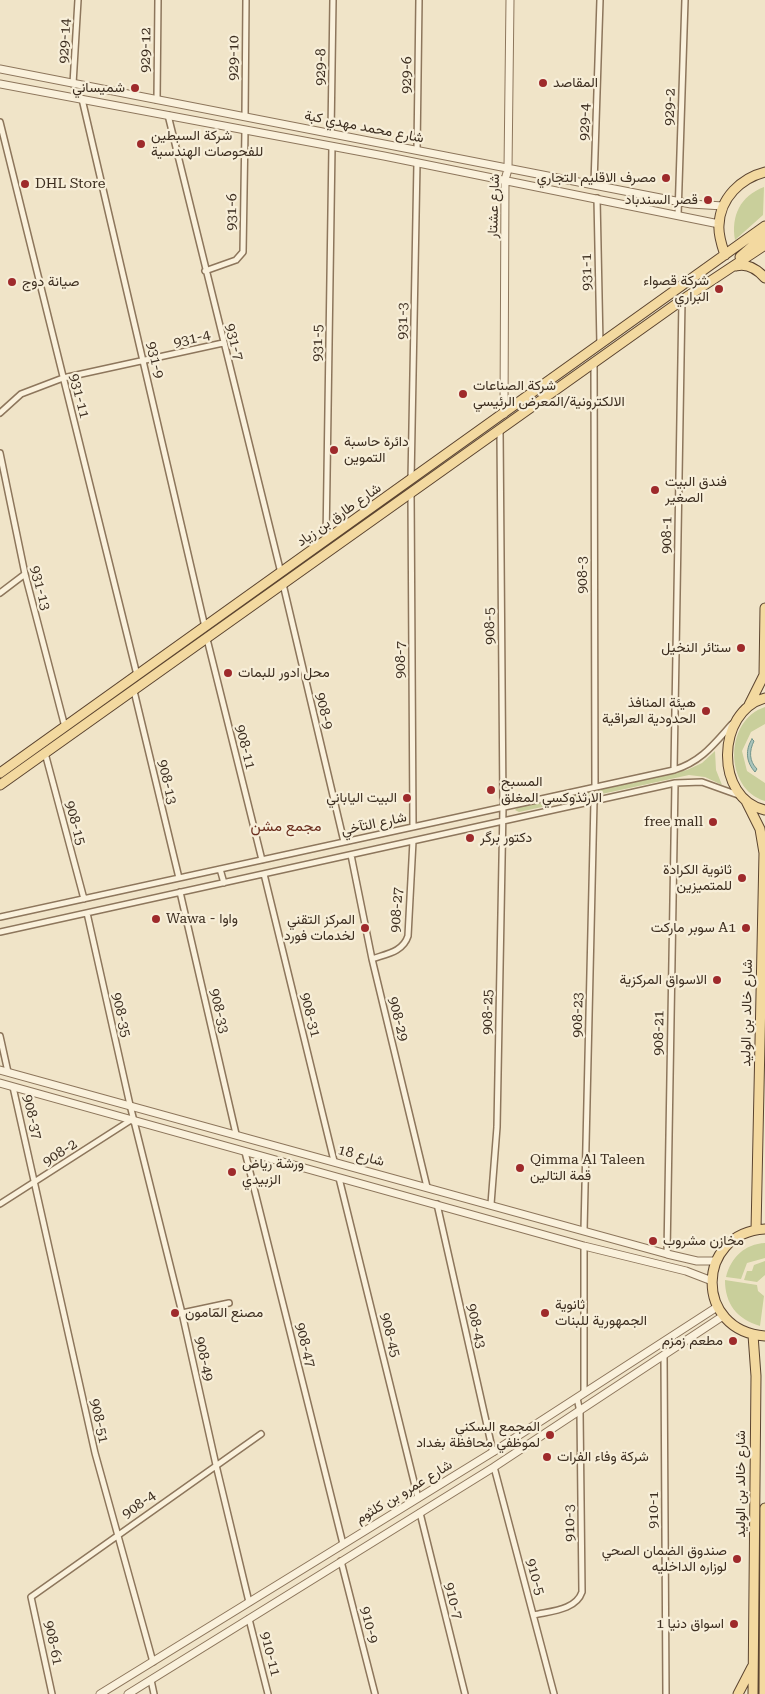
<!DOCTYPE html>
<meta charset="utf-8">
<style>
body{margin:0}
canvas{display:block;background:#f0e4c8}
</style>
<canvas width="765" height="1694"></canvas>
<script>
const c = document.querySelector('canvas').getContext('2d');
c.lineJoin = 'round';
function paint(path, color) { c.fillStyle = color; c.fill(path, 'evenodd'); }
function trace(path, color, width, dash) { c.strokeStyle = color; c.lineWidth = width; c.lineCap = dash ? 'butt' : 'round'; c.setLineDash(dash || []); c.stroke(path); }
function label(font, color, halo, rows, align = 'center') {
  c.font = font + ' "Roboto Serif",Vazirmatn,serif'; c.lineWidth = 4.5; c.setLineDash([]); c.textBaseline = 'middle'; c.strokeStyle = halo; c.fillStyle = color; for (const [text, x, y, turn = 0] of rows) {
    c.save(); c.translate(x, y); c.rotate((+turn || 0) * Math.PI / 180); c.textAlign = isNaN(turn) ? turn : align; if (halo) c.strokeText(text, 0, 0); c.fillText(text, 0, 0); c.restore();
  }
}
const green = new Path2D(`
 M764,187l-1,28 -28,25c-4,-24 5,-44 29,-53z
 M765,707v17l-14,8 -9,19 5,20 18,12v18c-41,-12 -41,-81 0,-94z
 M715,751l1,19 6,15 -17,-8 -16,-2 -170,37 -4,-2 2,-2 170,-38 15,-7z
 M765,1243v15l-18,5 -6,16 -15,-2c5,-20 19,-33 39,-34z
 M765,1261v14l-8,7 -13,-2 3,-9h5l2,-6z
 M725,1280l32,5 1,6 6,5 -4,30c-23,-7 -35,-22 -35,-46z`);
const water = new Path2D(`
 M752,739l2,2c-5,10 -5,20 3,28l-2,3c-9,-10 -10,-22 -3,-33z`);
const minor = new Path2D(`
 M73,84l5,-84
 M82,99l123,528
 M157,100l1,-100
 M168,115l113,458
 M245,117l1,-117
 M0,122l137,553
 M331,133l2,-133
 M417,150l2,-150
 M594,184l6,-184
 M597,198l3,147
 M678,215l7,-215
 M205,271l31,-11 7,-8 2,-122
 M594,363l1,424
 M0,413l21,-19 42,-16 160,-35
 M0,453l25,121 40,153
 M411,480l6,-317
 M411,493l2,334
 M326,541l6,-395
 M283,584l61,258
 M0,593l25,-19
 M207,639l55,221
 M134,691l45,187
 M45,753l39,146
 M674,770l8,-470
 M351,855l21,104 55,228
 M220,869l4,14
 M264,874l70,287
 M180,892l56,242
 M87,913l43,192 52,208 34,152 33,137
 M0,917l674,-147c27,-8 40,-26 58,-46
 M0,932l675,-149 27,-1 39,14
 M372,959c14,-5 31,-7 36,-23l5,-95
 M0,1036l8,36
 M13,1087l82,366 58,209
 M245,1152l98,392
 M339,1178l79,320
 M0,1204l131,-84
 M437,1204l56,248
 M491,1204l6,-77 6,-320 -3,-376
 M584,1230l10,-429
 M667,1254l8,-471
 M182,1313l47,-10
 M664,1356l2,338
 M584,1393v-147
 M494,1467l60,227
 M420,1513l45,181
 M341,1561l34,133
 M534,1615c17,-4 42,-5 48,-23l-2,-180 -3,-14
 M249,1619l19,75
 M151,1680l3,14
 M52,1694l-21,-97 230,-163`);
const tertiary = new Path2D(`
 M0,69l691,135 32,2
 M0,84l384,72 335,68
 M504,414l1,-234 3,-11 2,-169
 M0,1070l667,184 30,7h19
 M0,1083l584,163 102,25 26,10
 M100,1694l393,-242 224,-145
 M128,1694l366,-227 229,-151`);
const primary = new Path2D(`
 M725,255c-3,-9 -7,-20 -6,-30 1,-27 22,-47 46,-53
 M740,257l25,-22
 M736,266c11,-3 21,3 29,12
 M765,698c-49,13 -51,101 0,112
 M749,705l15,-30 1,-67
 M0,773l765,-547
 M0,785l682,-485 83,-55
 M746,801l14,28 4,24 -8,377
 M765,1229c-70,4 -71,102 0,107
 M753,1335l3,41 -3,318
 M738,1694l14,-27
 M764,1694l1,-186`);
const markers = [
 [543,83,5,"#9e2a2b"],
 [135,88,5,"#9e2a2b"],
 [141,144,5,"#9e2a2b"],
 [666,178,5,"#9e2a2b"],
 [25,184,5,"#9e2a2b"],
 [708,200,5,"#9e2a2b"],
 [12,282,5,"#9e2a2b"],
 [719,289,5,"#9e2a2b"],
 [463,394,5,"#9e2a2b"],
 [334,450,5,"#9e2a2b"],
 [655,490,5,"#9e2a2b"],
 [741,648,5,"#9e2a2b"],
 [228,673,5,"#9e2a2b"],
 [706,711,5,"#9e2a2b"],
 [491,790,5,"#9e2a2b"],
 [407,798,5,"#9e2a2b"],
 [713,822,5,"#9e2a2b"],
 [470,838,5,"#9e2a2b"],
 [742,878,5,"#9e2a2b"],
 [156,919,5,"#9e2a2b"],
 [365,928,5,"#9e2a2b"],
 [746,928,5,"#9e2a2b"],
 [717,980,5,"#9e2a2b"],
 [520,1168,5,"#9e2a2b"],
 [232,1172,5,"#9e2a2b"],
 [653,1241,5,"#9e2a2b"],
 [175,1313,5,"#9e2a2b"],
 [545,1313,5,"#9e2a2b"],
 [733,1341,5,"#9e2a2b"],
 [550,1435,5,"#9e2a2b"],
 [547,1457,5,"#9e2a2b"],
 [737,1559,5,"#9e2a2b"],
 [734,1624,5,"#9e2a2b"]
];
const streetNames = [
 ["929-14",65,41,-87],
 ["929-12",146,50,-89],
 ["929-10",234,58,-89],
 ["929-8",321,67,-89],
 ["929-6",407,75,-89],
 ["929-2",670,107,-88],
 ["929-4",585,122,-88],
 ["شارع محمد مهدي كبة",364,127,11],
 ["شارع عشتار",494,206,-88],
 ["931-6",232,212,-89],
 ["931-1",587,272,-91],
 ["931-3",403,321,-89],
 ["931-4",192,339,-13],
 ["931-7",234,342,76],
 ["931-5",318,343,-89],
 ["931-9",155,360,77],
 ["931-11",79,396,76],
 ["شارع طارق بن زياد",339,515,-35],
 ["908-1",667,535,-89],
 ["908-3",583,575,-90],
 ["931-13",40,588,76],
 ["908-5",490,626,-91],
 ["908-7",401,660,-90],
 ["908-9",324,711,77],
 ["908-11",245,747,76],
 ["908-13",167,782,77],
 ["908-15",75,823,75],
 ["شارع التآخي",374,824,-12],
 ["908-27",397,910,-86],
 ["908-33",219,1011,77],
 ["908-25",488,1012,-89],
 ["شارع خالد بن الوليد",747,1013,-89],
 ["908-35",121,1015,77],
 ["908-31",310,1015,76],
 ["908-23",578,1015,-89],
 ["908-29",398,1019,76],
 ["908-21",659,1033,-89],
 ["908-37",32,1117,77],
 ["908-2",60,1153,-33],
 ["شارع 18",361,1156,15],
 ["908-43",476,1326,77],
 ["908-45",390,1335,76],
 ["908-47",305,1345,76],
 ["908-49",204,1359,78],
 ["908-51",99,1421,78],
 ["شارع خالد بن الوليد",741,1484,-90],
 ["شارع عمرو بن كلثوم",404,1492,-31],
 ["908-4",139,1505,-35],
 ["910-1",654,1510,-90],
 ["910-3",570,1523,-91],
 ["910-5",535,1577,75],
 ["910-7",453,1601,76],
 ["910-9",369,1625,76],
 ["908-61",53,1643,78],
 ["910-11",270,1654,76]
];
const poiNames = [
 ["المقاصد",553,83],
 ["شميساني",125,88,"right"],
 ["شركة السبطين",151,136],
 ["للفحوصات الهندسية",151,152],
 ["مصرف الاقليم التجاري",656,178,"right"],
 ["DHL Store",35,184],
 ["قصر السندباد",698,200,"right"],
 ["شركة قصواء",709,281,"right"],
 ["البراري",709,297,"right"],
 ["صيانة دوج",22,282],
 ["شركة الصناعات",473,386],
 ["الالكترونية/المعرض الرئيسي",473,402],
 ["دائرة حاسبة",344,442],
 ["التموين",344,458],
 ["فندق البيت",665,482],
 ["الصغير",665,498],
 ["ستائر النخيل",731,648,"right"],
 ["محل ادور للبمات",238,673],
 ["هيئة المنافذ",696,703,"right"],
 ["الحدودية العراقية",696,719,"right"],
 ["المسبح",501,782],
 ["الارثذوكسي المغلق",501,798],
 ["البيت الياباني",397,798,"right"],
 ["free mall",703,822,"right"],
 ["دكتور برگر",480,838],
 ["ثانوية الكرادة",732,870,"right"],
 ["للمتميزين",732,886,"right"],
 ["Wawa - واوا",166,919],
 ["المركز التقني",355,920,"right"],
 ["لخدمات فورد",355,936,"right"],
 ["سوبر ماركت A1",736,928,"right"],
 ["الاسواق المركزية",707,980,"right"],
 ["Qimma Al Taleen",530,1160],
 ["قمة التالين",530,1176],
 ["ورشة رياض",242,1164],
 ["الزبيدي",242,1180],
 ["مخازن مشروب",663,1241],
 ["ثانوية",555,1305],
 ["الجمهورية للبنات",555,1321],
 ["مصنع المامون",185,1313],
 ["مطعم زمزم",723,1341,"right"],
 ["المجمع السكني",540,1427,"right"],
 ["لموظفي محافظة بغداد",540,1443,"right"],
 ["شركة وفاء الفرات",557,1457],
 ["صندوق الضمان الصحي",727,1551,"right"],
 ["لوزاره الداخليه",727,1567,"right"],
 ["اسواق دنيا 1",724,1624,"right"]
];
const neighbourhoodNames = [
 ["مجمع مشن",286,827]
];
paint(green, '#c9cf9b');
paint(water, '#a9c4bc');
trace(water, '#6f938a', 1);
trace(minor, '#8d765c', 8);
trace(tertiary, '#8d765c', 9);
trace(primary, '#5b4430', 11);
trace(minor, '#faf1dc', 5);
trace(tertiary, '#faf1dc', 7);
trace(primary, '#f3d9a0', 9);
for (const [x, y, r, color] of markers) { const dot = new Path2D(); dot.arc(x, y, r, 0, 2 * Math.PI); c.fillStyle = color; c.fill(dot); trace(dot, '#f7eed8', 2); }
label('14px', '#3d2e20', '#f7eed8', streetNames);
label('14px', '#3d2e20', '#f7eed8', poiNames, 'left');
label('15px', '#6b2e1e', '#f7eed8', neighbourhoodNames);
</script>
